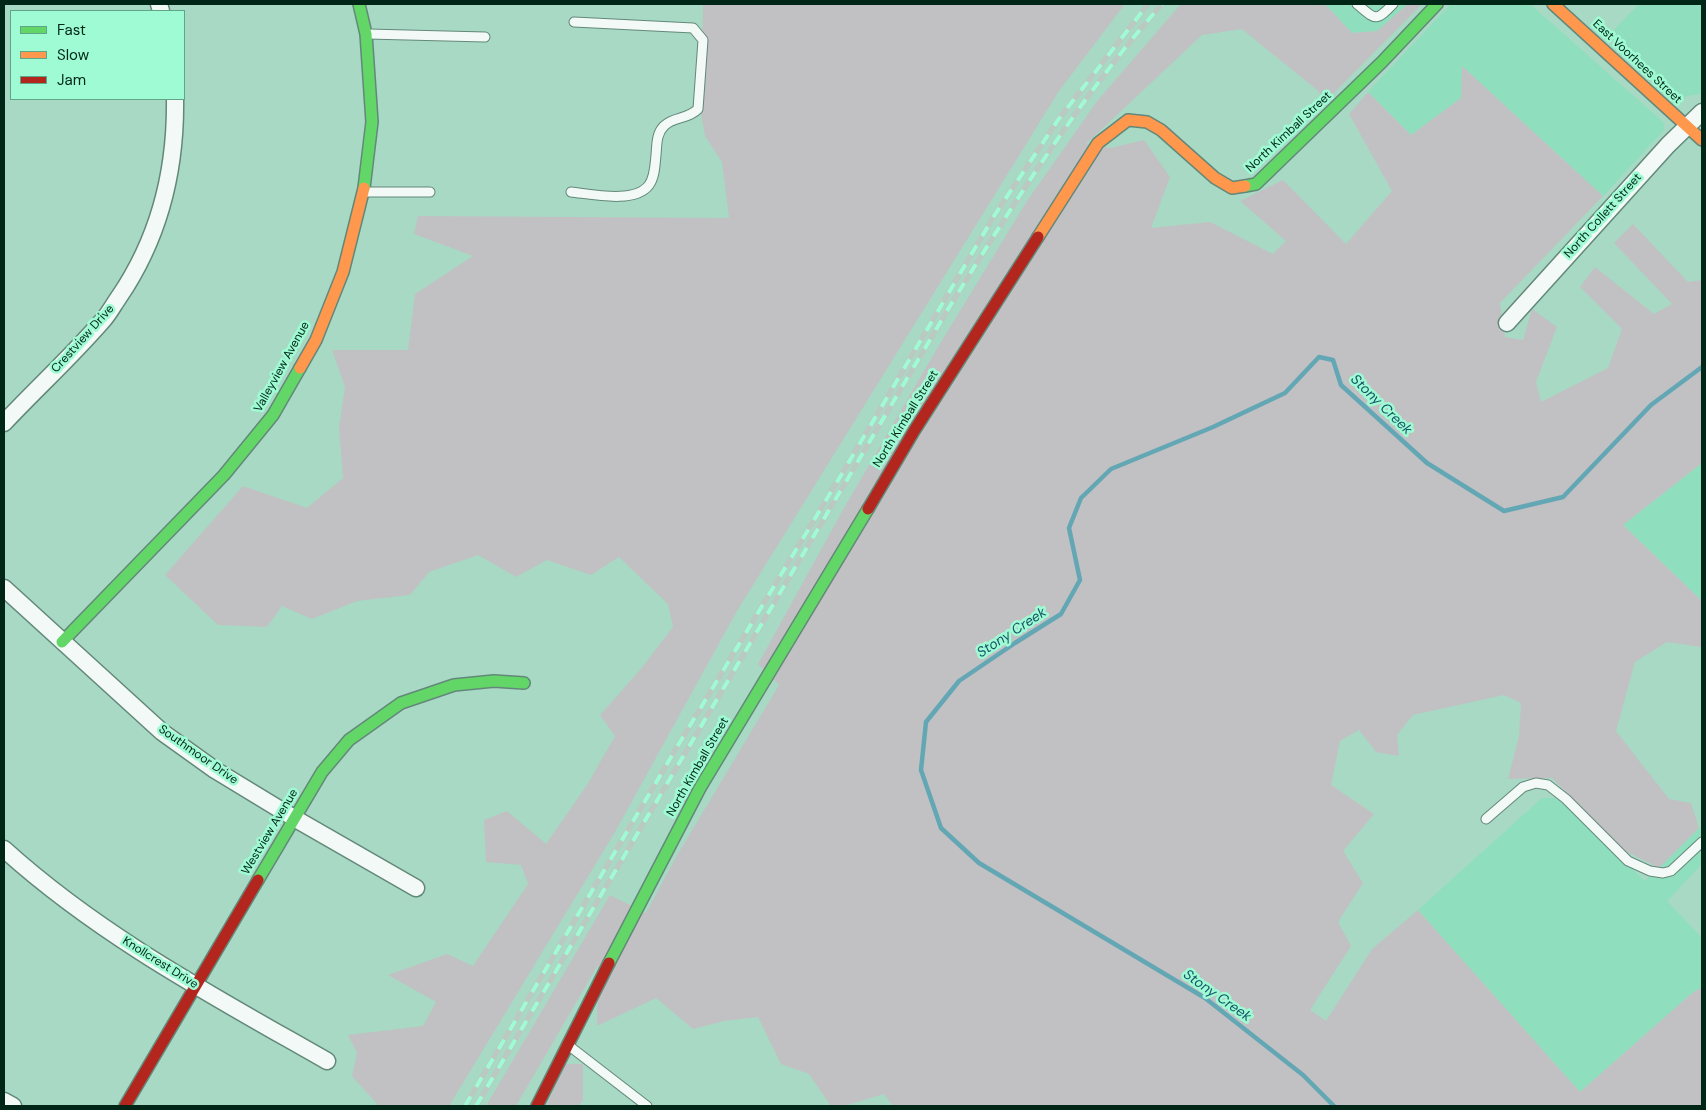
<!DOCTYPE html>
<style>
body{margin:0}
#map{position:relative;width:1706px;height:1110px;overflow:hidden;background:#a7d9c4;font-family:"DM Sans",sans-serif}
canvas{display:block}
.frame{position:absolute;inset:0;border:5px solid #002618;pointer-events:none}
.legend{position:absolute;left:10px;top:10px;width:175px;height:90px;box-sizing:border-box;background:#9ffbd3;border:1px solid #5fa688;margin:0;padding:6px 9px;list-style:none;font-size:15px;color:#002618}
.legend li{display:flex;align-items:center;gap:10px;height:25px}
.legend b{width:25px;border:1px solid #5fa688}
</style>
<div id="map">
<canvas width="1706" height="1110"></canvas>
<div class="frame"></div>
<ul class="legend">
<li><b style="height:6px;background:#63d668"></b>Fast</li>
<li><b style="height:6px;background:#ff974d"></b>Slow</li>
<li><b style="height:6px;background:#b3261e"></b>Jam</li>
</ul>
</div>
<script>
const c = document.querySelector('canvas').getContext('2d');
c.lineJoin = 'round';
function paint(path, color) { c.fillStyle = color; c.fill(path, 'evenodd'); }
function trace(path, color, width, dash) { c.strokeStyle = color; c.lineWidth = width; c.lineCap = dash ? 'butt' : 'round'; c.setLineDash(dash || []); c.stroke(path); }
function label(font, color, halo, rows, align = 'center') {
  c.font = font + ' "DM Sans",sans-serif'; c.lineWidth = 5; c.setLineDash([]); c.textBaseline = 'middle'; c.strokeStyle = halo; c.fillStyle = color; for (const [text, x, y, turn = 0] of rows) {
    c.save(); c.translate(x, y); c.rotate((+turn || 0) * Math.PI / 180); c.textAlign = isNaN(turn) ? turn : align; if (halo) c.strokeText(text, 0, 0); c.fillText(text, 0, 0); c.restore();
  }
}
const built = new Path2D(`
 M1325,4h83l-31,27 -25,2z
 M1451,4h79l134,119v7l-61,66 -140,-129 -2,31 -50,37 -43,-43z
 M1639,4h63v90l-16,2 -4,4 -72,-66z
 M1702,463v138l-79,-76z
 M1542,798h16l87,83 57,-56v39l-35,37 35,37v49l-11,7 -111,98 -162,-182z`);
const green = new Path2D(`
 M703,4h422l-66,87 -322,520 -122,221 -166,274h-73l1,-2 -25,-28 5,-23 -9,-18 75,-9 13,-24 -48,-27 59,-21 26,12 55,-82 -7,-19 -35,-3 -2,-42 23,-9 39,33 41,-59 28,-49 -15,-21 40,-45 33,-43 -5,-23 -49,-47 -28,18 -44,-15 -31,17 -38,-22 -49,17 -19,23 -53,6 -45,18 -30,-13 -15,21 -49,-2 -53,-50 78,-89 64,22 36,-30 -4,-50 6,-41 -13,-37h76l7,-56 58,-38 -59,-22 4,-18 311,2 -7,-56 -17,-26 -4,-22z
 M1181,4h144l27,29 25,-2 31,-27h14l-94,95 -86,-70 -40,6 -116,109 25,4 33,-8 26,37 -19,51 59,-6 63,32 13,-13 -46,-40 43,-21 63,64 46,-53 -43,-77 19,-22 43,43 50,-37 1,-32 141,130 -103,107 5,34 18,3 9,-31 25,18 -21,55 5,20 67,-34 14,-39 -42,-42 15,-20 59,47 18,-10 -58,-61 19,-19 55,58 14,-2v183l-79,62 79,76v46l-35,-5 -32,20 -19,69 53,68 22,4 8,25 -40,40 -36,-18 -71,-72 -44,1 11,-43 2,-33 -17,-8 -91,20 -16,20 2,21 -23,-4 -17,-22 -19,11 -9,44 43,29 -31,37 20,32 -25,39 13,24 -41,64 16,11 46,-72 46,-39 162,182 111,-98 11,-7v119h-809l-9,-12 -40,12h-13l-22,-32 -28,-10 -23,-47 -34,4 -31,8 -37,-31 -59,28 1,-61 -82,141h-30l124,-211 36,18 30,-56 103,-172 -21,-21 86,-156 91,-156 92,-151 71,-101z
 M565,1064h18v36l-4,6h-33z`);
const stream = new Path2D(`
 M1334,1106l-31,-31 -98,-77 -226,-135 -38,-35 -20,-58 5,-48 33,-41 56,-38 46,-29 19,-34 -11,-52 12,-30 30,-29 102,-42 72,-34 34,-36 14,3 8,25 86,78 77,48 59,-14 88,-92 51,-38`);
const lane = new Path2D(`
 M1357,4c18,15 18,19 36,0
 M368,34l117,3
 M364,192h66
 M571,192c20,2 64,12 78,-7 6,-8 6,-21 7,-30 1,-10 0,-21 8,-29 10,-10 23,-6 34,-17l5,-69 -10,-12 -119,-6
 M1486,819l37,-32 13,-4 12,2 18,14 62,62 22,10 13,2 8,-2 31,-29
 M568,1045l79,61`);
const street = new Path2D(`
 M159,4l2,7
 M1507,323l161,-178 34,-33
 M4,423c33,-35 69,-68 100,-104 6,-7 10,-15 15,-22 40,-59 57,-128 56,-198
 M4,588l158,144 53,38 79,48 122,70
 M4,849c96,87 211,148 323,212
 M4,1101l9,5`);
const fast = new Path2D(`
 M359,4l7,30 6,88 -8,66
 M1245,186l11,-2 126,-122 55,-58
 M62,642l162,-167 49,-60 27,-47
 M258,880l64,-108 27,-32 52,-37 53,-18 40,-4 30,2
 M609,963l91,-175 168,-279`);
const slow = new Path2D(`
 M1553,4l149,136
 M1038,237l60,-94 30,-23 19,2 14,8 54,48 17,10 13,-2
 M300,368l16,-28 27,-68 21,-84`);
const jam = new Path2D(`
 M868,509l46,-78 124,-194
 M125,1106l133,-226
 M537,1106l72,-143`);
const rail = new Path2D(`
 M465,1106l209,-354 172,-285 148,-251 64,-96 90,-116
 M476,1106l474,-800c65,-105 131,-210 212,-302`);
const streetNames = [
 ["East Voorhees Street",1637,62,43],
 ["North Kimball Street",1289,132,-43],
 ["North Collett Street",1603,216,-48],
 ["Crestview Drive",83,339,-48],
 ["Valleyview Avenue",282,367,-61],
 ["North Kimball Street",906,419,-58],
 ["Southmoor Drive",198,755,35],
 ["North Kimball Street",698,767,-60],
 ["Westview Avenue",270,832,-59],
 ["Knollcrest Drive",160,963,32]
];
const waterNames = [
 ["Stony Creek",1381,405,44],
 ["Stony Creek",1012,633,-33],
 ["Stony Creek",1217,996,35]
];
paint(built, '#8fdebd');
paint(green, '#c1c1c3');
trace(stream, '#63a7b5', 4.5);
trace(lane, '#63887a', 11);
trace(street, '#63887a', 19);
trace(fast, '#63887a', 14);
trace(slow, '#63887a', 14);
trace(jam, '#63887a', 14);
trace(lane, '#f2f9f6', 9);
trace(street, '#f2f9f6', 16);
trace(fast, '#63d668', 11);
trace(slow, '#ff974d', 11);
trace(jam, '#b3261e', 11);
trace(rail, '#bacac3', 5.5);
trace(rail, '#9ffbd3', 4, [11]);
label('12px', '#002618', '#9ffbd3', streetNames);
label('italic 14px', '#165469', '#9ffbd3', waterNames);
</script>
